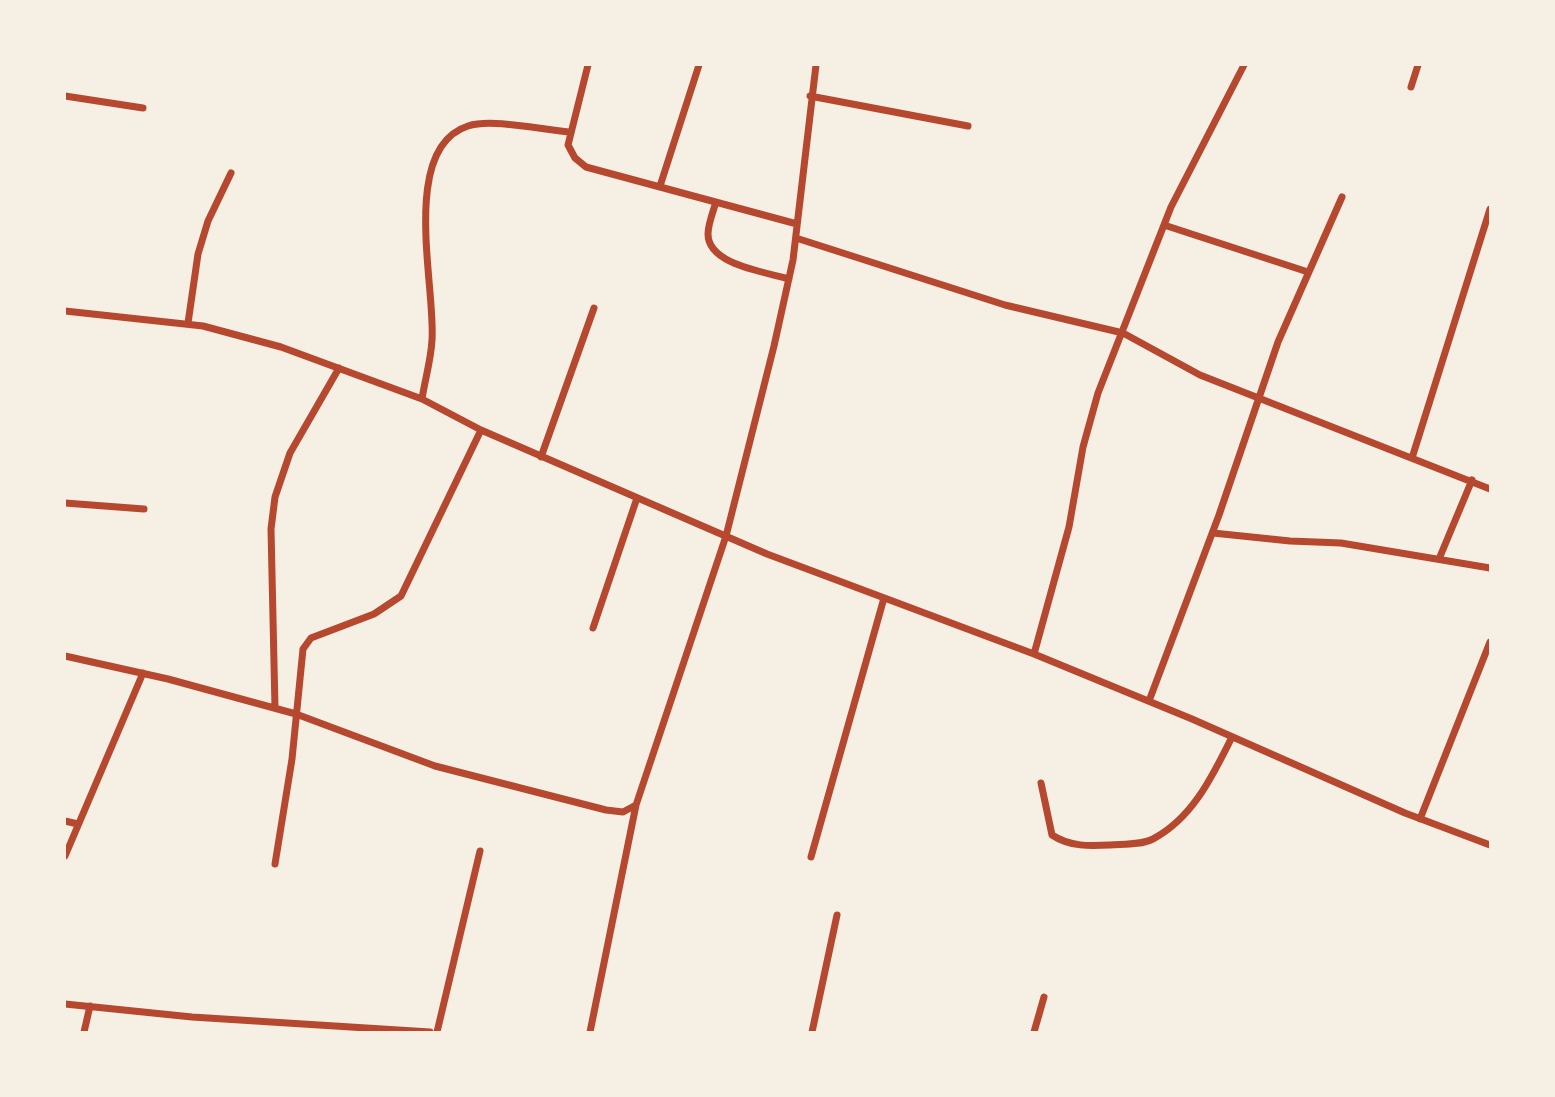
<!DOCTYPE html>
<style>
body{margin:0}
#map{position:relative;width:1555px;height:1097px;overflow:hidden;background:#f6efe4;font-family:"Titillium Web",sans-serif}
canvas{display:block}
.frame{position:absolute;inset:0;border:66px solid #f6efe4;pointer-events:none}
</style>
<div id="map">
<canvas width="1555" height="1097"></canvas>
<div class="frame"></div>
</div>
<script>
const c = document.querySelector('canvas').getContext('2d');
c.lineJoin = 'round';
function trace(path, color, width, dash) { c.strokeStyle = color; c.lineWidth = width; c.lineCap = dash ? 'butt' : 'round'; c.setLineDash(dash || []); c.stroke(path); }
const minor = new Path2D(`
 M588,65l-20,80 7,13 11,9 211,57
 M1411,87l7,-22
 M65,96l78,12
 M810,96l158,30
 M660,186l39,-121
 M716,202c-3,10 -8,22 -8,32 0,31 58,38 81,45
 M1164,225l144,47
 M796,238l209,67 118,28 77,42 290,114
 M65,311l138,15 78,21 141,52 59,31 286,124 267,100 158,65 213,94 85,32
 M188,323l10,-69 10,-33 23,-48
 M422,399c3,-20 9,-39 10,-59 4,-52 -33,-192 36,-214 24,-8 75,4 101,6
 M541,457l53,-149
 M1412,458l78,-249
 M65,503l79,6
 M1213,533l77,8 51,2 149,25
 M1439,559l33,-79
 M593,628l44,-130
 M1034,654l35,-127 14,-80 15,-54 73,-186 73,-142
 M65,656l103,23 128,35 139,52 171,44 17,2 13,-7 90,-269 48,-190 19,-86 23,-195
 M1149,701l70,-186 59,-173 64,-145
 M275,708l-4,-179 4,-32 15,-44 49,-85
 M1041,783l11,52c18,12 38,11 58,10 14,-1 31,0 43,-6 40,-21 60,-64 79,-102
 M1420,819l70,-177
 M65,821l13,3
 M65,856l78,-183
 M811,857l73,-259
 M275,864l17,-105 11,-110 8,-11 63,-24 27,-18 80,-166
 M65,1004l127,13 238,15
 M84,1032l6,-26
 M437,1032l43,-181
 M590,1032l46,-227
 M812,1032l25,-117
 M1034,1032l10,-35`);
trace(minor, '#b5482f', 7);
</script>
